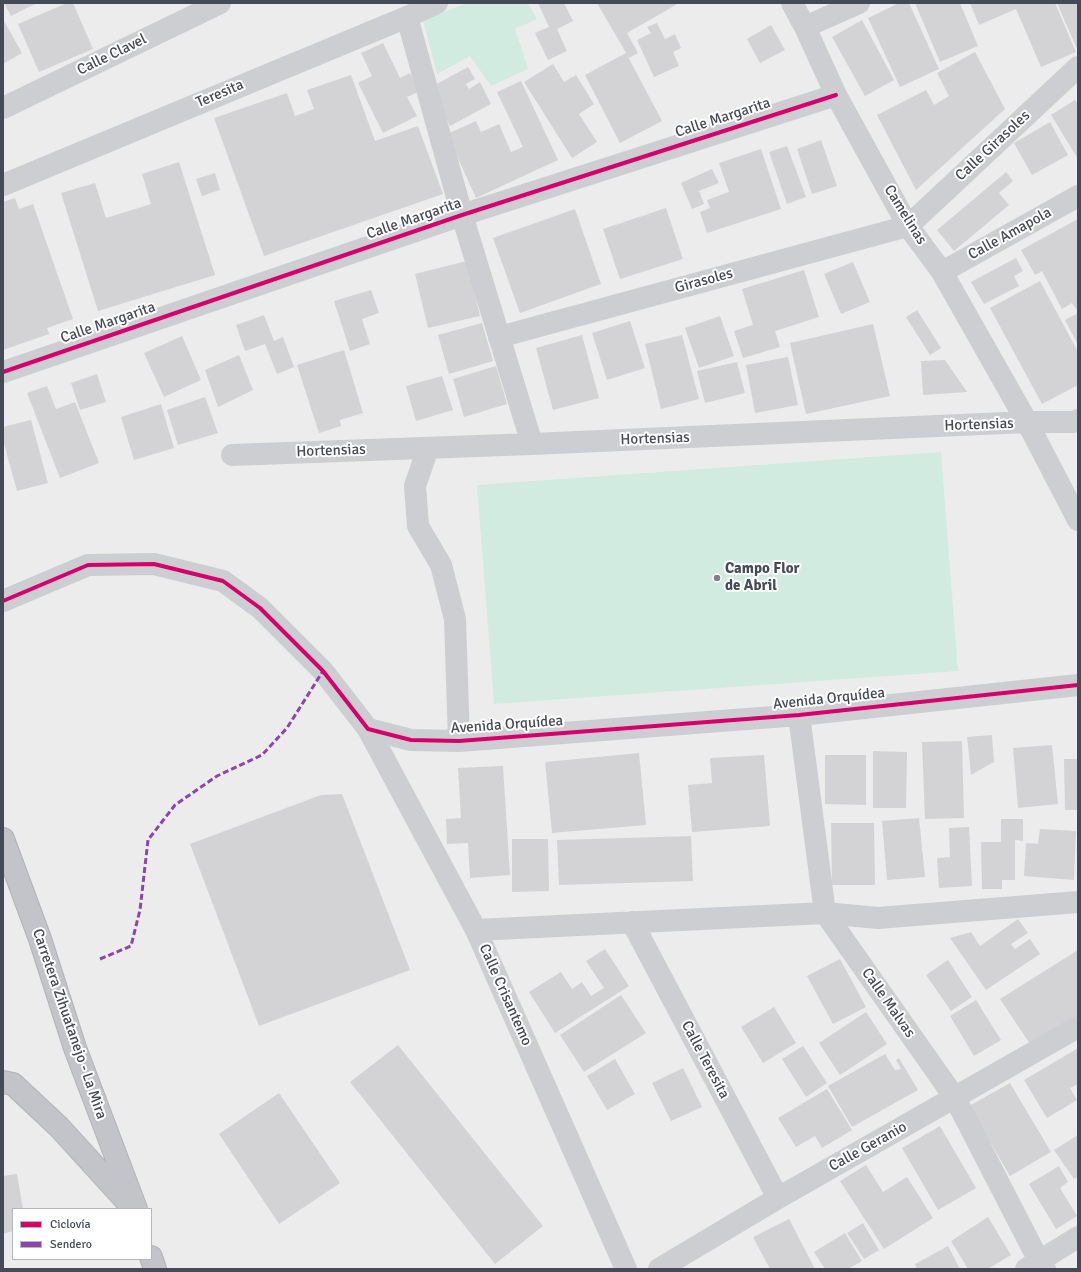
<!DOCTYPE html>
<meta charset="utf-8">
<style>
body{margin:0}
#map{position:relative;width:1081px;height:1272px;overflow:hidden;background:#edecec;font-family:Signika,sans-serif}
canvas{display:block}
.frame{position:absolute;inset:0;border:4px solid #454a57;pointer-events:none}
.legend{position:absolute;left:12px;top:1208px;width:140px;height:52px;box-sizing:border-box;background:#fff;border:1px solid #b5b7bc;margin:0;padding:5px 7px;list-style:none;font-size:12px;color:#454a57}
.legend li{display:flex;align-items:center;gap:8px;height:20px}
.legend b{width:20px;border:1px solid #b5b7bc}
</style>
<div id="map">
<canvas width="1081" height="1272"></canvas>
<div class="frame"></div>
<ul class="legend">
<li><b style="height:5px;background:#d6006c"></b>Ciclovía</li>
<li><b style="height:5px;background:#8e44ad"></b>Sendero</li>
</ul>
</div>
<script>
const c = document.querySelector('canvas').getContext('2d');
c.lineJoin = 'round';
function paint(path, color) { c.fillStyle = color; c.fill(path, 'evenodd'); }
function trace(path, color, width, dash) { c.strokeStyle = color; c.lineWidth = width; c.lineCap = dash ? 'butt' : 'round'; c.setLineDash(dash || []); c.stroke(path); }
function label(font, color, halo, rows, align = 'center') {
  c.font = font + ' Signika,sans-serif'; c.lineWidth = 4; c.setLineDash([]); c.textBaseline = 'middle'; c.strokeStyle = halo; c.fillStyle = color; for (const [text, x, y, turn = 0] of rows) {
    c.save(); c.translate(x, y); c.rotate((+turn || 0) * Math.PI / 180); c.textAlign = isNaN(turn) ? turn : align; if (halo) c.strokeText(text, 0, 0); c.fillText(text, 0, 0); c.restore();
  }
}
const green = new Path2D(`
 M467,3h61l9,16 -22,10 13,40 -37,17 -21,-30 -33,18 -14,-54z
 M941,452l17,219 -464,33 -17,-219z`);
const building = new Path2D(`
 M4,3h33l-26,13z
 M67,3h6l20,46 -54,23 -21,-48z
 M538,3h26l9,18 -16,8 10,22 -19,9 -13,-27 14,-6z
 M597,3h82l-52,30 11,20 -9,5z
 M899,3h10l30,66 -39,18 -32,-69z
 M915,3h45l18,43 -38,16z
 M970,3h85l21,49 -35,15 -25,-58 -37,16z
 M1057,3h21v45l-1,1z
 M3,19l19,34 -19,11z
 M862,20l32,60 -29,16 -33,-59z
 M657,23l8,16 10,-5 6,14 -8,4 6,14 -25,11 -17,-37 14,-7 -4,-6z
 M771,25l14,25 -25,13 -13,-24z
 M383,43l17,35 10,-5 10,18 -13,6 10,19 -34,17 -25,-50 14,-7 -11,-23z
 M975,52l30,57 -89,81 -39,-75 49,-25 8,15 15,-9 -12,-23z
 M626,53l36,68 -42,22 -35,-68z
 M553,64l11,18 12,-7 18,29 -15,10 18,28 -25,16 -48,-76z
 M468,67l7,12 -9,5 3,5 11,-7 11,22 -41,22 -21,-38z
 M351,75l24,66 43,-15 25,68 -179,62 -50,-138 73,-25 8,23 19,-7 -7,-19z
 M521,81l37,79 -82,38 -29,-64 29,-13 5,11 18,-8 12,28 12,-5 -26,-55z
 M1075,100l3,4v55l-27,-44z
 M1050,122l18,33 -36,20 -18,-32z
 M821,140l16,46 -25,8 -15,-45z
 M787,146l19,51 -19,7 -18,-52z
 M761,149l20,60 -74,24 -7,-21 10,-4 -3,-8 22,-8 -10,-29z
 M179,162l36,113 -117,36 -37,-118 34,-10 11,35 45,-14 -9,-30z
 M712,169l7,14 -20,8 5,13 -12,5 -11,-26z
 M1006,172l7,9 -14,12 10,12 -55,46 -17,-21z
 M215,173l5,17 -18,6 -6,-17z
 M15,198l4,11 14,-5 40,115 -26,9 2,6 -46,16v-148z
 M666,208l17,51 -63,20 -17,-50z
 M575,209l26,75 -81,29 -27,-75z
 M1078,219v89l-2,1 -4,-6 -10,6 -20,-38 -7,4 -14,-25z
 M1016,258l7,13 -9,5 5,10 -35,18 -13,-22z
 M467,261l13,55 -52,12 -13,-54z
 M853,262l17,40 -29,12 -17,-40z
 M804,270l15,47 -44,14 5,16 -37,11 -9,-27 19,-6 -11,-36z
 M1040,281l38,71v33l-36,19 -52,-96z
 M371,290l8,23 -17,6 8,25 -20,7 -16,-50z
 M917,310l24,38 -11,7 -24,-38z
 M1078,313v32l-13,-25z
 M264,315l10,26 9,-4 11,30 -17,7 -12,-30 -20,7 -9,-26z
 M720,316l14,40 -35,12 -14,-40z
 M630,321l15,47 -38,12 -15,-47z
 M482,323l11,38 -44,13 -11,-39z
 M873,324l17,72 -84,18 -16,-71z
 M582,335l17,63 -46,12 -17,-62z
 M682,335l17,64 -38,10 -16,-65z
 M182,336l19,44 -37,17 -20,-44z
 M344,350l19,63 -23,7 1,6 -22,7 -22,-68z
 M239,355l14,35 -35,17 -13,-37z
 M788,357l10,48 -43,8 -9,-48z
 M945,360l22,32 -44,3 -2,-34z
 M737,362l8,31 -40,10 -8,-32z
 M496,366l11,38 -43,13 -11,-38z
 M97,374l9,28 -26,8 -9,-27z
 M442,376l11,34 -37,11 -10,-35z
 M47,386l9,23 19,-7 24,61 -39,15 -33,-85z
 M205,397l13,36 -40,12 -11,-35z
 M161,404l13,44 -40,12 -13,-43z
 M31,420l17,63 -31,8 -14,-51v-13z
 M992,735l2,27 -23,13 -4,-38z
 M962,741l2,77 -39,1 -3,-77z
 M1052,745l6,59 -40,4 -5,-60z
 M873,751l34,1 -1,56h-33z
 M639,753l7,72 -94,8 -7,-71z
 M764,755l6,71 -78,6 -4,-47 24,-2 -2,-25z
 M825,755h41v50l-41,-1z
 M1064,759h14v51h-13z
 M503,766l7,109 -40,3 -2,-35 -21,1 -1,-25 15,-1 -3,-50z
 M342,794l68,176 -151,56 -69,-182 131,-49z
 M919,818l6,59 -38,3 -5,-59z
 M1001,819h22v22l-8,-1v40h-13v9h-20l-1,-47h20z
 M831,823h43l1,62h-43z
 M969,827l3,59 -33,2 -2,-30 13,-1 -1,-29z
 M1040,829l36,2 -2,49 -50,-4 2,-33 12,1z
 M691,836l2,45 -134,4 -2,-45z
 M512,839h36l1,52 -37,1z
 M1018,919l10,14 -17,11 4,5 15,-10 10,15 -54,36 -36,-52 21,-6 9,14z
 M605,949l24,37 -74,47 -26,-41 32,-20 11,17 10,-7 9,14 13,-8 -18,-27z
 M1078,950v66l-46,31 -32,-48z
 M840,959l26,48 -33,17 -26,-48z
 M948,960l24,37 -21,14 -25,-36z
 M621,995l25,38 -62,39 -24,-37z
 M976,1000l25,40 -27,16 -24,-40z
 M774,1007l22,36 -33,20 -22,-36z
 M866,1012l21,32 -47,31 -21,-32z
 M398,1045l145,181 -48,38 -145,-182z
 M803,1046l24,37 -21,14 -24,-38z
 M1078,1048v36l-8,4 7,12 -30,18 -23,-38z
 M885,1054l10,16 6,-1 -5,-9 3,-2 19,32 -66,37 -24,-41z
 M615,1059l20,35 -28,16 -20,-34z
 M683,1068l19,39 -31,14 -19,-38z
 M1010,1083l41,69 -41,24 -41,-70z
 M827,1089l25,41 -30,18 -7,-12 -19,11 -18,-29z
 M279,1093l61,90 -61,41 -60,-90z
 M940,1126l36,62 -38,22 -36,-62z
 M1078,1135v42l-4,2 -20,-29z
 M866,1165l17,27 24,-15 26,41 -49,31 -44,-68z
 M1059,1166l9,16 -8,6 17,28 -21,13 -27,-45z
 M17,1174l6,35h-10v22l-10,3v-58z
 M988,1217l23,38 -23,14h-20l-17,-28z
 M789,1219l26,50h-45l-17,-32z
 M863,1223l16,27 -15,9 -17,-26z
 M845,1233l17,28 -14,8h-23l-11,-17z
 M948,1246l12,23h-43l-2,-5z`);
const minor = new Path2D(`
 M792,3l13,24 31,68 72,131 34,46 85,150 51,98
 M407,17l55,198 70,229
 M805,27l54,-24
 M3,108l217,-105
 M3,185l404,-168 30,-14
 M942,272l136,-76
 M499,337l409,-111 170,-159
 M3,372l459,-157 374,-120
 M428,448l-13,38 3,40 23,39 14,54 4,122
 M232,455l300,-11 495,-22h47l4,-2
 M3,601l85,-36 66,-1 69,17 37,27 63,63 45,58 43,11 48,1 340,-26 279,-30
 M799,715l26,198 130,185 84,163 6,8
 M368,729l108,201 150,339
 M632,922l146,276
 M476,930l349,-17 53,5 200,-16
 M659,1269l119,-71 300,-171
 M1026,1269l52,-32`);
const trunk = new Path2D(`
 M3,839l37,100 35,109 61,161
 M3,1082l10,2 46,43 71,78
 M151,1257l4,12`);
const quiet = new Path2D(`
 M100,959l31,-13 9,-36 8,-70 27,-35 42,-29 45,-21 25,-27 36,-57`);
const cycleway = new Path2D(`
 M3,372l459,-157 374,-120
 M3,601l85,-36 66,-1 69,17 37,27 63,63 45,58 43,11 48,1 340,-26 279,-30`);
const markers = [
 [717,578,4,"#80838b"]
];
const streetNames = [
 ["Calle Clavel",112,55,-26],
 ["Teresita",220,94,-23],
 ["Calle Margarita",723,118,-18],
 ["Calle Girasoles",993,146,-43],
 ["Camelinas",905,215,58],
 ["Calle Margarita",414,219,-19],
 ["Calle Amapola",1010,234,-29],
 ["Girasoles",704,281,-15],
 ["Calle Margarita",108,323,-19],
 ["Hortensias",979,425,-2],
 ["Hortensias",655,439,-2],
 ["Hortensias",331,451,-2],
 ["Avenida Orquídea",829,699,-6],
 ["Avenida Orquídea",507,725,-4],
 ["Calle Crisantemo",505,995,66],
 ["Calle Malvas",888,1003,55],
 ["Carretera Zihuatanejo - La Mira",69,1024,71],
 ["Calle Teresita",705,1060,62],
 ["Calle Geranio",868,1147,-29]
];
const poiNames = [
 ["Campo Flor",725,569],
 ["de Abril",725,586]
];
paint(green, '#d1ebe1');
paint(building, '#d3d3d5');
trace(trunk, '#b2b3bb', 24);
trace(minor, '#cdced2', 22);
trace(trunk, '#c2c4c9', 22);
trace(quiet, '#8e44ad', 3, [6, 3]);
trace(cycleway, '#d6006c', 4);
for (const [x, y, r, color] of markers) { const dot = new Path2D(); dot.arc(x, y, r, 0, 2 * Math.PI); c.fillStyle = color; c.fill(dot); trace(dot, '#fff', 1.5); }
label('15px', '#454a57', '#fff', streetNames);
label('bold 15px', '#454a57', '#fff', poiNames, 'left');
</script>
